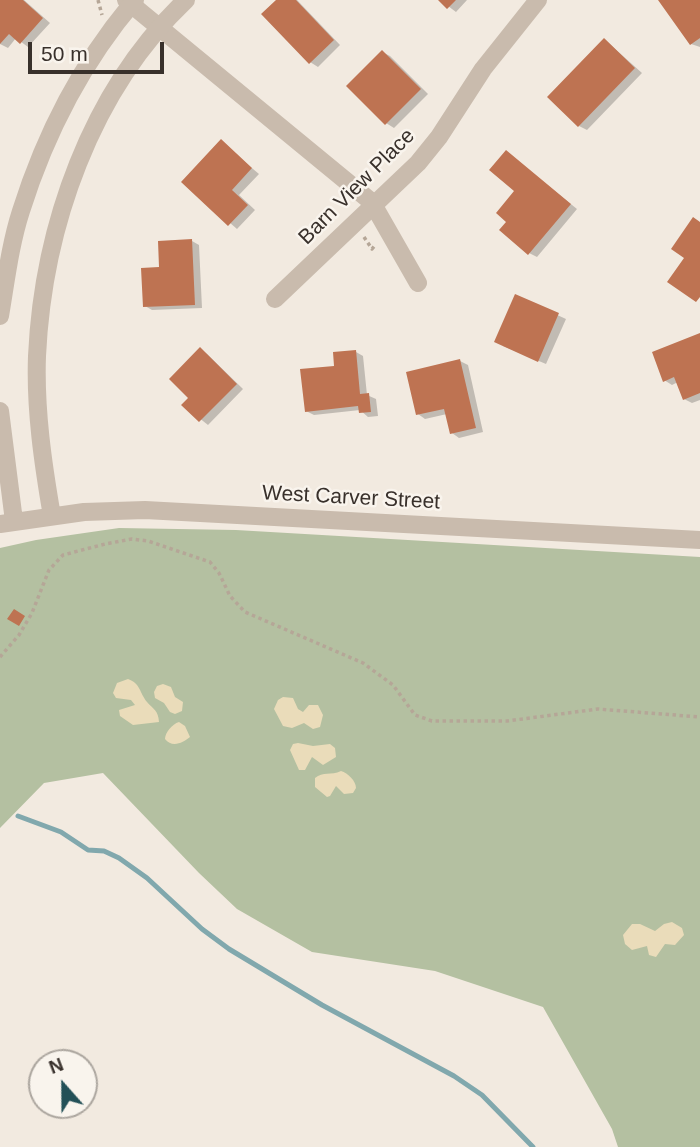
<!DOCTYPE html>
<style>
body{margin:0}
#map{position:relative;width:700px;height:1147px;overflow:hidden;background:#f2eae0;font-family:Arial,sans-serif}
canvas{display:block}
.north{position:absolute;left:28px;top:1049px;width:70px;height:70px;box-sizing:border-box;background:#f9f4ed;border:2px solid #aca69f;border-radius:50%;rotate:339deg;font-size:19px;font-weight:700;line-height:28px;text-align:center;color:#38302b}
.north::after{content:'';display:block;margin:auto;width:24px;height:32px;background:#235057;clip-path:polygon(50% 0,100% 100%,50% 72%,0 100%)}
.scale{position:absolute;left:28px;top:42px;width:136px;height:32px;box-sizing:border-box;border:4px solid #38302b;border-top:0;padding-left:9px;font-size:21px;line-height:24px;white-space:nowrap;color:#38302b;-webkit-text-stroke:5px #f9f4ed;paint-order:stroke}
</style>
<div id="map">
<canvas width="700" height="1147"></canvas>
<div class="north">N</div>
<div class="scale">50 m</div>
</div>
<script>
const c = document.querySelector('canvas').getContext('2d');
c.lineJoin = 'round';
function paint(path, color) { c.fillStyle = color; c.fill(path, 'evenodd'); }
function trace(path, color, width, dash) { c.strokeStyle = color; c.lineWidth = width; c.lineCap = dash ? 'butt' : 'round'; c.setLineDash(dash || []); c.stroke(path); }
function label(font, color, halo, rows, align = 'center') {
  c.font = font + ' Arial,sans-serif'; c.lineWidth = 5; c.setLineDash([]); c.textBaseline = 'middle'; c.strokeStyle = halo; c.fillStyle = color; for (const [text, x, y, turn = 0] of rows) {
    c.save(); c.translate(x, y); c.rotate((+turn || 0) * Math.PI / 180); c.textAlign = isNaN(turn) ? turn : align; if (halo) c.strokeText(text, 0, 0); c.fillText(text, 0, 0); c.restore();
  }
}
const green = new Path2D(`
 M119,528l117,2 464,27v590h-82l-6,-18 -69,-122 -108,-36 -123,-19 -75,-43 -38,-36 -96,-100 -59,10 -44,45v-280l36,-8z`);
const sand = new Path2D(`
 M128,679c13,5 11,13 19,23 7,8 11,8 12,20l-26,3 -13,-9 -1,-6 16,-5 -4,-5 -15,-2 -3,-5 4,-10z
 M163,684l8,3 4,10 8,5 -1,9 -7,3 -5,-2 -6,-9 -9,-5 -1,-6 3,-6z
 M283,697l10,1 5,11 5,3 6,-7h9l5,10 -3,12 -7,2 -9,-6 -12,5 -9,-2 -9,-17 4,-9z
 M179,722l6,4 5,11c-7,6 -18,11 -25,2 0,-6 7,-15 14,-17z
 M298,743l15,3 17,-2 5,4 1,9 -13,8 -11,-8 -7,13h-6l-9,-20 3,-6z
 M341,771c7,2 15,10 15,17l-3,5 -9,1 -8,-8 -6,10 -3,1 -12,-10v-9c8,-7 16,-2 26,-7z
 M672,922l10,6 2,7 -9,10 -10,-1 -9,13 -7,-2 -2,-9 -15,4 -7,-6 -2,-9 9,-11h8l15,7 9,-7z`);
const shadow = new Path2D(`
 M0,0h24l26,23 -22,24 -12,-9 -8,10 -8,-4z
 M279,0h18l43,45 -22,22 -8,-5z
 M440,0h27l-11,12z
 M660,0h40v47l-9,-3z
 M605,40l37,33 -55,57 -8,-4z
 M382,52l8,4 38,38 -34,34 -8,-5z
 M221,142l38,32 -20,21 16,15 -18,19 -54,-47z
 M506,152l71,57 -40,48 -8,-4 -20,-32 8,-31z
 M192,241l7,4 3,63 -50,2 -7,-4z
 M516,296l50,23 -20,45 -43,-18z
 M700,335v65l-8,3 -8,-4 -6,-17 -6,3 -8,-5z
 M200,349l7,5 36,35 -35,36 -25,-20 8,-7z
 M356,352l7,4 4,39 9,4 2,17 -10,1 -8,-7 -46,5 -8,-4 30,-43z
 M460,361l8,4 15,67 -24,6 -7,-5 -5,-19 -22,5 -7,-5z`);
const stream = new Path2D(`
 M18,816l43,16 27,18 16,1 15,7 28,20 55,51 27,20 93,56 132,71 28,19 51,52`);
const building = new Path2D(`
 M0,0h23l20,18 -23,26 -11,-10 -9,10z
 M276,0h20l38,40 -25,24 -48,-50z
 M438,0h18l-9,9z
 M658,0h42v38l-10,7z
 M604,38l31,30 -57,59 -31,-30z
 M382,50l39,39 -36,36 -39,-39z
 M221,139l31,29 -20,22 16,15 -20,21 -47,-44z
 M506,150l65,54 -43,51 -29,-25 7,-8 -10,-9 18,-22 -25,-21z
 M693,217l7,5v75l-4,5 -29,-20 17,-24 -13,-9z
 M192,239l3,66 -52,2 -2,-39 18,-1 -1,-26z
 M515,294l44,19 -21,49 -44,-20z
 M700,333v60l-17,7 -9,-23 -11,5 -11,-30z
 M200,347l37,37 -38,38 -18,-17 7,-7 -19,-19z
 M356,350l4,44 9,-1 2,19 -12,1 -1,-7 -53,6 -5,-43 34,-3 -1,-14z
 M460,359l16,69 -26,6 -6,-25 -28,6 -10,-43z
 M14,609l11,7 -6,10 -12,-7z`);
const path = new Path2D(`
 M98,0l4,15
 M364,237l8,12 4,-5
 M0,657l19,-22 13,-22 17,-43 14,-15 42,-11 27,-5 16,2 62,21 9,11 11,23 15,16 118,51 30,22 22,30 17,6h75l91,-12 102,8`);
const minor = new Path2D(`
 M126,0l242,199 6,7 44,77
 M275,299l143,-136 21,-26 44,-68 55,-69`);
const tertiary = new Path2D(`
 M0,316c6,-35 10,-71 21,-105 24,-76 62,-150 114,-211
 M0,411l14,110
 M52,516c-9,-52 -17,-107 -15,-160 6,-129 54,-266 149,-356
 M0,524l84,-12 61,-2 555,30`);
const streetNames = [
 ["Barn View Place",357,187,-45],
 ["West Carver Street",351,498,3]
];
paint(green, '#b4c0a1');
paint(sand, '#eadcba');
paint(shadow, '#0003');
trace(stream, '#81a8ad', 5);
paint(building, '#be7352');
trace(path, '#b5a697', 3.5, [3.5, 3.5]);
trace(minor, '#c9bbad', 18);
trace(tertiary, '#c9bbad', 18);
label('21px', '#38302b', '#f9f4ed', streetNames);
</script>
